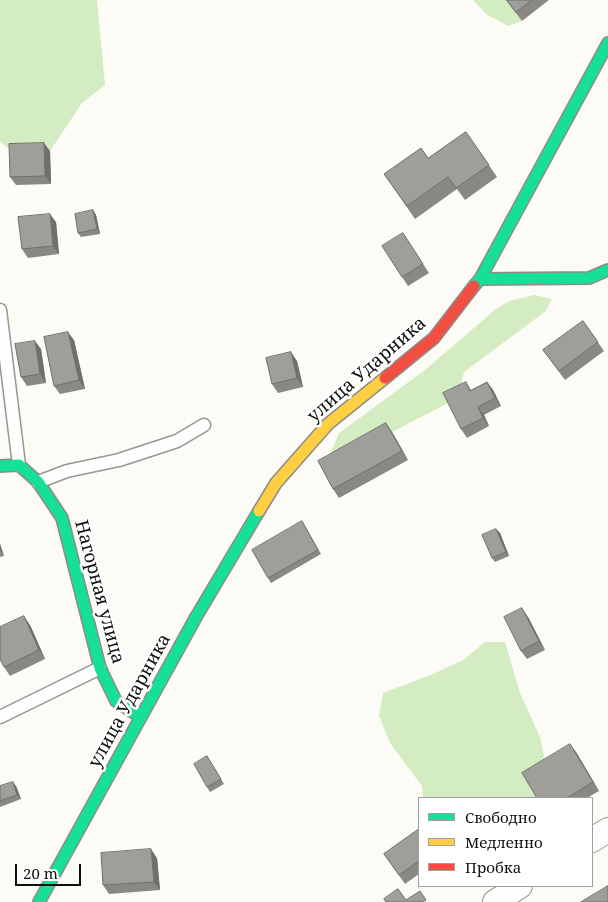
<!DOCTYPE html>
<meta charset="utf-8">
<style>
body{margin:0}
#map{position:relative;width:608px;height:902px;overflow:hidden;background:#fcfbf6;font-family:"Noto Serif",serif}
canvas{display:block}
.legend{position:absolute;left:418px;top:797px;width:175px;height:90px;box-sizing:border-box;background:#fff;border:1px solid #9f9f9f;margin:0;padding:6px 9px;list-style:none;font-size:15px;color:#101010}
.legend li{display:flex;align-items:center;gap:10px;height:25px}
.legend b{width:25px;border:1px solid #9f9f9f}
.scale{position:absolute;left:15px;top:864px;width:66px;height:22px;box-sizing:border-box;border:2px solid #101010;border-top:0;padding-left:6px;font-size:15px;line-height:18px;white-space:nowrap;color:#101010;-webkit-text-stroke:4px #fff;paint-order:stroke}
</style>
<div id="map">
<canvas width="608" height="902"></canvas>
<ul class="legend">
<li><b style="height:6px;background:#16e098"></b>Свободно</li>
<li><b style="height:6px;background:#ffcf43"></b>Медленно</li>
<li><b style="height:6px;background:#f24e42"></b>Пробка</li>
</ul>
<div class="scale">20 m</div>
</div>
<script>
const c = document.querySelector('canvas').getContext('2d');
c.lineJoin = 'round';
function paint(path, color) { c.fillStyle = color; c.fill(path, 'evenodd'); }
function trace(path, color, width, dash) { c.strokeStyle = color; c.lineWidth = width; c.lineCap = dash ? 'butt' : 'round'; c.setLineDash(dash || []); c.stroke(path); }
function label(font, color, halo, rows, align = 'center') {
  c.font = font + ' "Noto Serif",serif'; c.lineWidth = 5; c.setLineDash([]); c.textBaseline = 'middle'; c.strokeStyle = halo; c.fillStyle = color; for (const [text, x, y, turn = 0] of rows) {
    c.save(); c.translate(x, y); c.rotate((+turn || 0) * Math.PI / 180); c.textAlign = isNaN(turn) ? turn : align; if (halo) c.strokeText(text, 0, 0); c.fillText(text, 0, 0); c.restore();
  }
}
const forest = new Path2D(`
 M0,0h97l8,85 -23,18 -32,48 -35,2 -15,-11z
 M473,0h33l16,21 -14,5 -22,-12z
 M534,295l18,4 -6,12 -82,61 -6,26 -66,34 -58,32 -3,-12 8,-19 86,-63 71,-61 14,-8z
 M485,642h20l15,51 20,44 7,33 -9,28h-115l-1,-12 -32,-43 -11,-27 4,-23 50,-19 32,-15z`);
const lane = new Path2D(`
 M0,310l19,155
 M38,482l29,-11 52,-11 58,-19 27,-16
 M0,717l100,-49`);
const street = new Path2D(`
 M592,840l16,-10
 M495,902l25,-16`);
const fast = new Path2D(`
 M480,279l109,-1 19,-8
 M474,286l6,-7 128,-236
 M0,466l19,-1 19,17 24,36 38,150 16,33 24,16
 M39,902l157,-285 63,-106`);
const slow = new Path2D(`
 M259,511l17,-28 52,-59 57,-46`);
const jam = new Path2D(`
 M385,378l49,-40 40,-52`);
const wall = new Path2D(`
 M506,0h43l-27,21z
 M466,132l31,45 -32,23 -8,-11 -42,30 -31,-45 44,-16z
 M50,151l1,33 -35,1 -6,-8z
 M93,210l3,5 4,19 -19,3 -3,-4z
 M56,222l3,32 -31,4 -6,-9z
 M403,233l26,40 -21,13 -6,-9z
 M583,321l21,30 -39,29 -22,-30z
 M74,340l11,49 -25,5 -6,-8z
 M41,349l5,34 -19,3 -6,-9z
 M297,361l6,26 -25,6 -6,-9z
 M466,382l5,8 16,-8 6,8 8,16 -17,9 5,11 -22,12 -6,-9z
 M392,432l16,28 -69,38 -6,-9z
 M305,526l16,28 -50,29 -3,-5z
 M496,529l4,4 9,23 -14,6 -3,-4z
 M0,544l4,12 -4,1z
 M528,617l17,33 -18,9 -6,-8z
 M30,625l15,34 -35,17 -6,-9z
 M576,752l23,39 -12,7h-50z
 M207,756l17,28 -14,8 -3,-5z
 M0,786h16l5,13 -21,8z
 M419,829v45l-14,10 -21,-30z
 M157,858l3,32 -51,4 -6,-9z`);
const shadedWall = new Path2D(`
 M44,143l6,8 1,33 -6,-8z
 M93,210l3,5 4,19 -3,-5z
 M50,214l6,8 3,32 -6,-8z
 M68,332l6,8 11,49 -6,-9z
 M35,341l6,8 5,34 -6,-9z
 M291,352l6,9 6,26 -6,-9z
 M487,382l6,8 8,16 -6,-8z
 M478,407l6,8 5,11 -6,-8z
 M386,423l6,9 16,28 -6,-9z
 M496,529l4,4 9,23 -3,-4z
 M0,544l4,12 -4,-7z
 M522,608l6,9 17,33 -6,-9z
 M24,616l6,9 15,34 -6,-9z
 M570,744l6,8 23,39 -6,-9z
 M13,782l3,4 5,13 -4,-4z
 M151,849l6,9 3,32 -6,-8z`);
const building = new Path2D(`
 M507,0h25l-16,12z
 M466,132l23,33 -33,23 -8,-11 -41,29 -23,-32 37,-26 7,10z
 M44,143l1,33 -35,1 -1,-33z
 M93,210l4,19 -19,4 -3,-19z
 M50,214l3,32 -31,3 -4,-32z
 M403,233l20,31 -21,13 -20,-31z
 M583,321l15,21 -39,29 -16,-21z
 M68,332l11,48 -25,6 -10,-49z
 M35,341l5,33 -19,3 -6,-33z
 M291,352l6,26 -25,6 -6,-26z
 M466,382l4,9 17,-9 8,16 -17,9 5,11 -22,11 -18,-36z
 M386,423l16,28 -69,38 -15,-28z
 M302,521l16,29 -50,28 -16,-28z
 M496,529l10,23 -14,6 -10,-23z
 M522,608l17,33 -18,10 -17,-34z
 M24,616l15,34 -35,17 -4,-8v-32z
 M570,744l23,38 -26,16h-30l-15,-25z
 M207,756l14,23 -14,8 -13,-23z
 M13,782l4,13 -17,6v-15z
 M419,829v32l-20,14 -15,-21z
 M151,849l3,33 -51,3 -2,-32z
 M608,886v16h-27z
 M398,889l8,11 14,-9 6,9 -3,2h-37l-2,-3z`);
const streetNames = [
 ["улица Ударника",367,370,-41],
 ["Нагорная улица",99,592,75],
 ["улица Ударника",130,701,-61]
];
paint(forest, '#d3ecc2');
trace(lane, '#969694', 15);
trace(street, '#969694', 26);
trace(fast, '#8d8c8a', 14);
trace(slow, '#8d8c8a', 14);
trace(jam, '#8d8c8a', 14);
trace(lane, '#fffefe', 12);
trace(street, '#fffefe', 24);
trace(fast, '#16e098', 11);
trace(slow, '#ffcf43', 11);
trace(jam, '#f24e42', 11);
paint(wall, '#8a8885');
paint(shadedWall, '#706f6c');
paint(building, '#a09e9b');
trace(building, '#706f6c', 1);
label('18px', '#101010', '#fff', streetNames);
</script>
